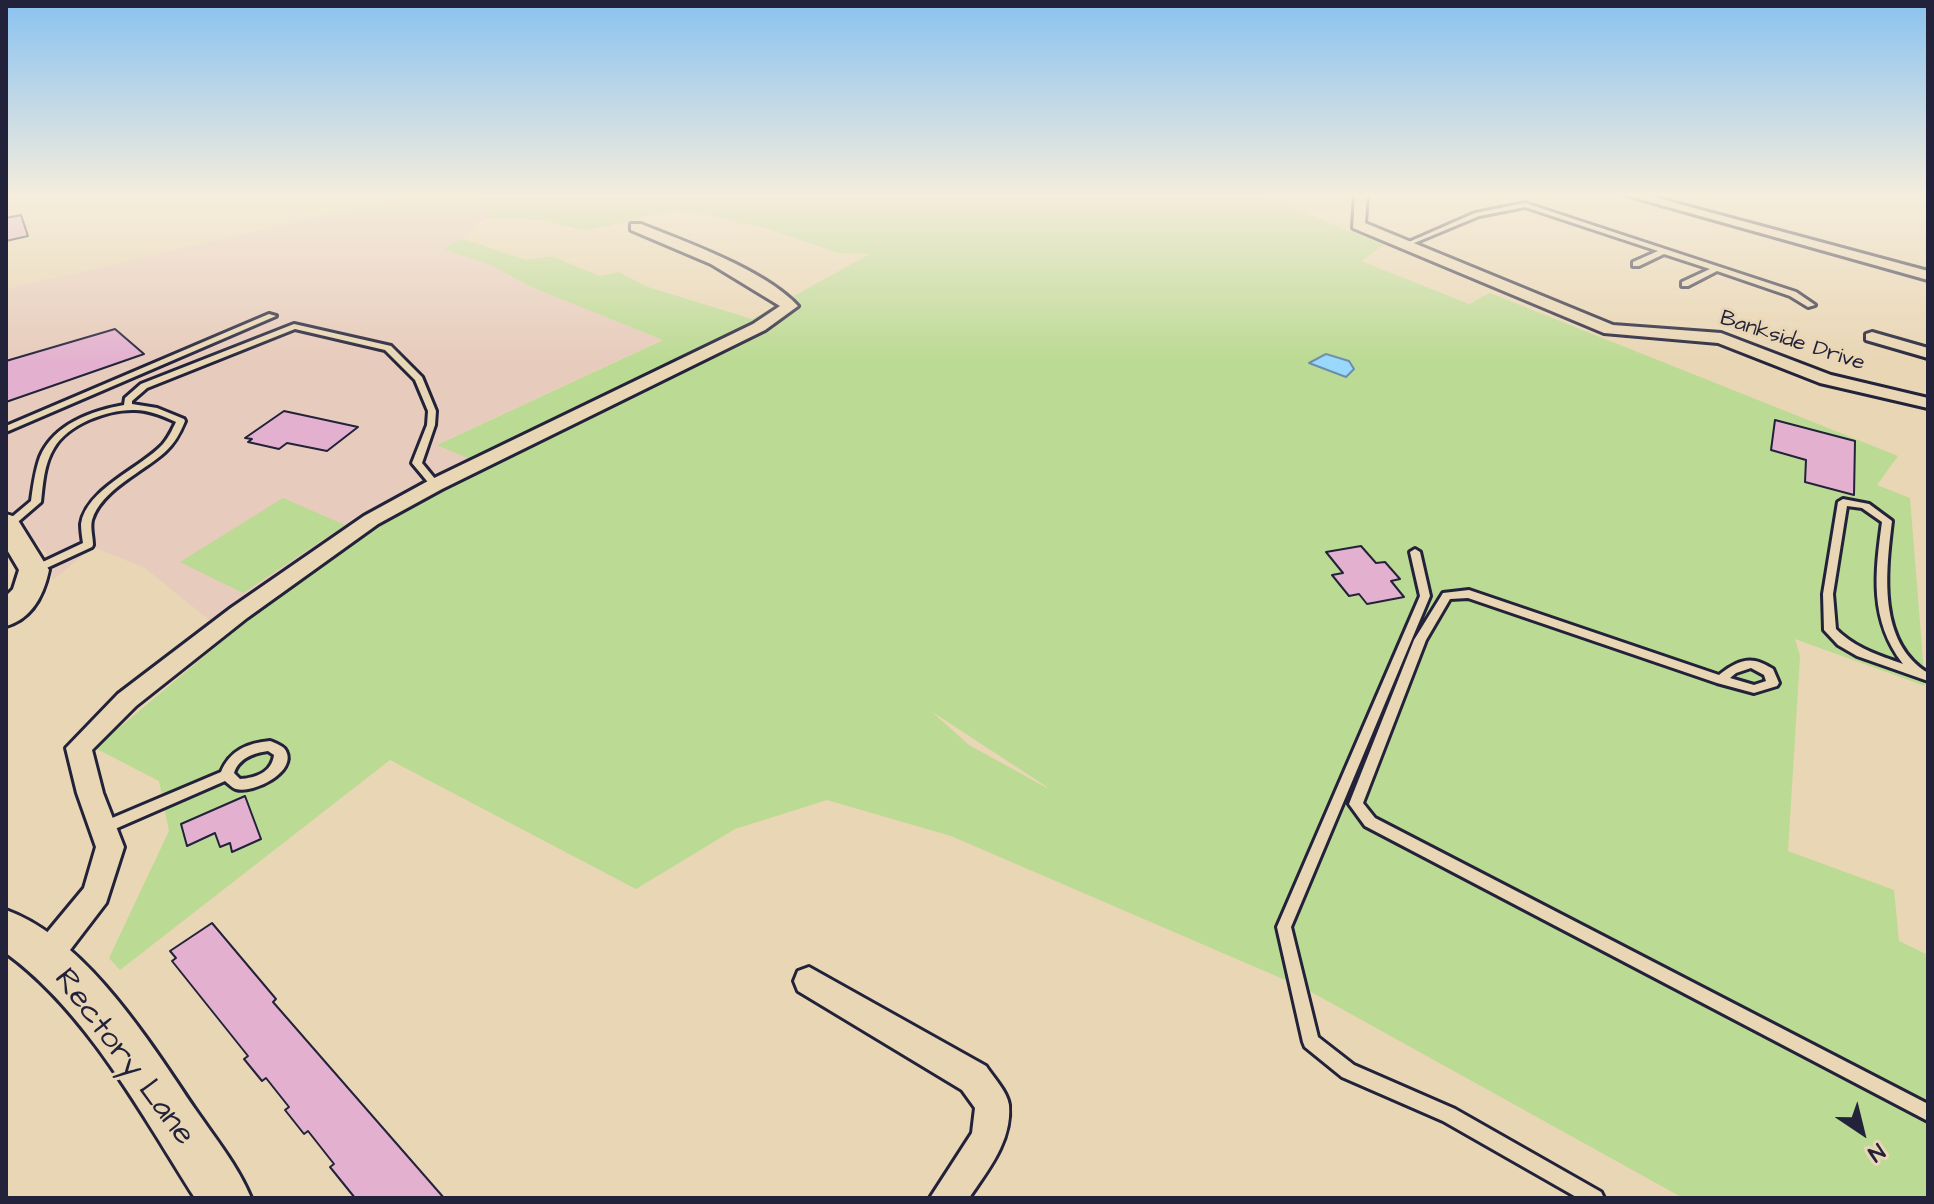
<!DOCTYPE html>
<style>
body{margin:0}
#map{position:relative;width:1934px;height:1204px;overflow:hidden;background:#e9d6b4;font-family:"Architects Daughter",sans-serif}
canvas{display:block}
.frame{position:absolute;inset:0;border:8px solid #22223b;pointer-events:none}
.north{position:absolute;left:1822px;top:1092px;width:80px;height:80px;-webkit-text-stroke:6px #e9d6b4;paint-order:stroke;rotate:145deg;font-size:22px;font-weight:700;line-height:32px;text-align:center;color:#22223b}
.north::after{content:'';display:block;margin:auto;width:28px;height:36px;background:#22223b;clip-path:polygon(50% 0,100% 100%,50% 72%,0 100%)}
</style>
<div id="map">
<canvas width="1934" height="1204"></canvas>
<div class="frame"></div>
<div class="north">N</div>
</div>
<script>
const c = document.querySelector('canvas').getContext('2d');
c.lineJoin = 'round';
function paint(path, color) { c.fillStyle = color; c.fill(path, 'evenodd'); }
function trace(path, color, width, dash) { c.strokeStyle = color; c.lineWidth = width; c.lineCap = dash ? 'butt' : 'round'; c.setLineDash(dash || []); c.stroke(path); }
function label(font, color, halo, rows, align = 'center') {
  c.font = font + ' "Architects Daughter",sans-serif'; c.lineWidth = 6; c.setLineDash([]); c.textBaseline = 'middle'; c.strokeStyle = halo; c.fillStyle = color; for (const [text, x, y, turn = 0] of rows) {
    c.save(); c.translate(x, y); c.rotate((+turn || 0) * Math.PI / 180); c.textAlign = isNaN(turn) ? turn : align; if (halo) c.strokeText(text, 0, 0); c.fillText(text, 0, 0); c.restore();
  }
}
const built = new Path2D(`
 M416,194h49l30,14 -36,33 205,98 -226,105 36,17 -260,163 -69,-56 -52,-21 -40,33 -4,-24 -43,-45v-222z`);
const green = new Path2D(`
 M465,194h794l125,51 -23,16 108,43 21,-11 408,163 -21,29 33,13 15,188 -130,-47 5,17 -12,195 106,39 5,51 29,14v243h-245l-379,-210 -353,-152 -124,-36 -92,29 -99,60 -246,-129 -270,210 -11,-12 60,-127 -10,-50 -64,-33 163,-137 128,-89 84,-47 21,-7 -54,-23 226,-105 -134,-54 -38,-21 -48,-16 18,-11 65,22 26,-4 48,20 19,-4 29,15 104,32 118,-65 -32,-1 -70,-24 -90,-20 -92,22 -42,-11 -60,-2 10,-11zM931,711l116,76v1l-78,-43z
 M283,498l62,27 -102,68 -63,-31z`);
const water = new Path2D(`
 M1326,354l23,7 5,8 -8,8 -37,-14z`);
const building = new Path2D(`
 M21,215l7,21 -22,5v-23z
 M115,329l29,25 -138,48v-41z
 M284,411l74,16 -31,24 -40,-8 -8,6 -31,-7 4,-3 -7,-1z
 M1775,420l80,21 -1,54 -49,-13 1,-22 -35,-10z
 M1361,546l15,17 9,-1 15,17 -9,2 13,16 -37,7 -8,-10 -10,2 -17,-21 11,-2 -17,-21z
 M245,796l16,43 -29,13 -2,-9 -10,4 -5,-14 -28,13 -6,-22z
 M212,923l64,76 -3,3 171,196h-89l-25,-31 4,-3 -26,-33 -4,3 -19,-24 4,-3 -23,-29 -4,3 -18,-22 4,-3 -76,-95 4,-3 -6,-7z`);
const lane = new Path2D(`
 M1525,203l271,89 19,13 -7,2 -18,-11 -73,-25 -29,15h-6v-4l28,-13 -46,-15 -25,12h-6v-4l25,-11 -133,-44 -46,9 -72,30 -5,-1 73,-32z
 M269,314l7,2 -270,116v-6z
 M294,324l97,22 31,31 14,34 -1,14 -13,38 18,22 -2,2h-6l-20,-24 15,-38 1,-14 -13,-31 -30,-30 -90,-21 -148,59 -15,13v3l25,4 27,11 1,2c-5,12 -10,22 -20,31 -22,20 -64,38 -73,68 -2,8 1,17 1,25l-1,2 -54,25h-8l-1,-2 1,-2 53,-25c-1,-6 -2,-13 -2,-19 5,-35 60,-56 82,-80 6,-7 9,-14 13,-22 -13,-6 -27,-12 -41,-12 -27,-1 -67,14 -81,38 -10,16 -11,36 -13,54l-29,25 -6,1v-6l25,-21c2,-15 4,-30 9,-44 14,-33 51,-46 84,-52l1,-7 16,-14z
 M1843,499l26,5 23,17c-6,50 -15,121 36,152v8l-71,-25 -19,-11 -14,-15 -1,-36 15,-92zM1847,506l15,2 20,14c-7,51 -13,98 21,142 -25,-9 -48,-16 -67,-35l-3,-35z
 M1415,549l5,3 10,44 -139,331 27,110 36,28 101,44 146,83 3,6h-26l-135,-77 -101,-44 -37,-30 -2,-5 -26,-115 143,-331 -10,-44z
 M1469,590l250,85c9,-8 24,-17 36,-14 6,1 13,5 18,8l6,14 -2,3 -23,7 -37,-10 -249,-85 -18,1 -24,41 -63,163 12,15 553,286v17l-563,-295 -16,-22 65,-164 29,-47zM1751,668l13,7 2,6 -12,4 -24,-7 6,-5z
 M270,741c5,2 14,5 16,10 11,21 -33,43 -50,38 -4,-1 -7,-5 -11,-8l-117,51 -5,2 -5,-2 -2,-4 2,-4 123,-52c9,-22 27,-29 49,-31zM268,751l6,4c-2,17 -18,23 -34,24l-6,-6c5,-15 19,-20 34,-22z`);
const street = new Path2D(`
 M1355,194h12l-2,29 248,102 108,8 110,42 97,23v10l-108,-25 -102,-40 -114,-10 -251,-105z
 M1622,194h20l286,77v9z
 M631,224h10c45,18 124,46 157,82l-33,24 -323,159 -64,35 -131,94 -111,88 -44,44 11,43 21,54 -18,56 -49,64 -11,4 -11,-4 -4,-10 4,-10 49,-59 12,-41 -19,-54 -11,-45 52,-54 113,-86 133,-92 64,-35 325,-157 27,-18 -69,-42 -80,-34z
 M1872,332l56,16v10l-62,-18v-6z
 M809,967l177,99c7,11 21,25 23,39 3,36 -21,65 -40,93h-39l42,-65 3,-25 -13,-18 -164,-99 -4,-10 4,-10z`);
const secondary = new Path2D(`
 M6,514l10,3 33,53c-5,24 -17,49 -43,56v-30l7,-7 6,-19 -13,-22z
 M6,910c80,29 143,131 189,199 20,29 43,57 56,89h-56c-53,-83 -108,-186 -189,-245z`);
const farStreetnames = [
 ["Bankside Drive",1792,342,18]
];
const nearStreetnames = [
 ["Rectory Lane",123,1058,53]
];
paint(built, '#e7cbbc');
paint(green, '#bbda93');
paint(water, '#9ad8fb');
trace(water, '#6a8fae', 2);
paint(building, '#e3b1cf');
trace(building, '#22223b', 2);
trace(lane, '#22223b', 6);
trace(street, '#22223b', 6);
trace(secondary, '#22223b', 6);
paint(lane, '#e9d6b4');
paint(street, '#e9d6b4');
paint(secondary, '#e9d6b4');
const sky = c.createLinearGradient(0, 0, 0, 362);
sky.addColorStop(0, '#89c2f0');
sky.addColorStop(0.54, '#f5eddd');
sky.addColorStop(1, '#f5eddd00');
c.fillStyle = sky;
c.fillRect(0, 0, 1934, 362);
label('22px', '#22223b', '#e9d6b4', farStreetnames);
label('32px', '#22223b', '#e9d6b4', nearStreetnames);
</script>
